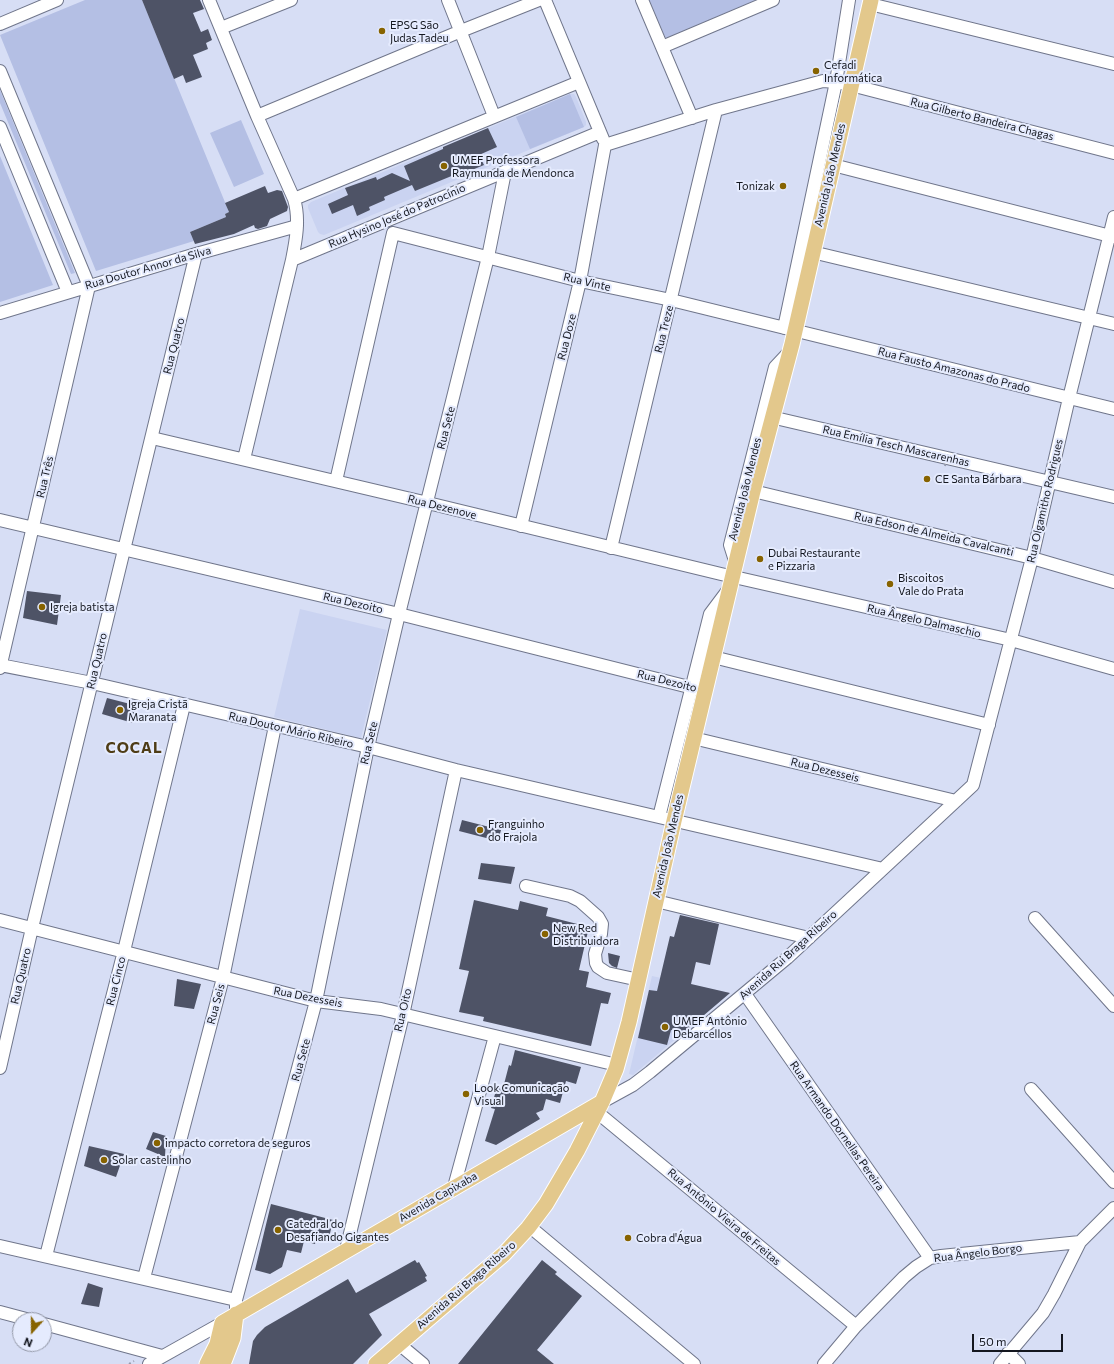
<!DOCTYPE html>
<meta charset="utf-8">
<style>
body{margin:0}
#map{position:relative;width:1114px;height:1364px;overflow:hidden;background:#d7def5;font-family:Commissioner,sans-serif}
canvas{display:block}
.north{position:absolute;left:12px;top:1312px;width:40px;height:40px;box-sizing:border-box;background:#e5ebfe;border:1px solid #9196a5;border-radius:50%;rotate:201deg;font-size:11px;font-weight:700;line-height:16px;text-align:center;color:#14171f}
.north::after{content:'';display:block;margin:auto;width:14px;height:18px;background:#876300;clip-path:polygon(50% 0,100% 100%,50% 72%,0 100%)}
.scale{position:absolute;left:972px;top:1334px;width:91px;height:18px;box-sizing:border-box;border:2px solid #14171f;border-top:0;padding-left:5px;font-size:12px;line-height:14px;white-space:nowrap;color:#14171f;-webkit-text-stroke:3px #e5ebfe;paint-order:stroke}
</style>
<div id="map">
<canvas width="1114" height="1364"></canvas>
<div class="north">N</div>
<div class="scale">50 m</div>
</div>
<script>
const c = document.querySelector('canvas').getContext('2d');
c.lineJoin = 'round';
function paint(path, color) { c.fillStyle = color; c.fill(path, 'evenodd'); }
function trace(path, color, width, dash) { c.strokeStyle = color; c.lineWidth = width; c.lineCap = dash ? 'butt' : 'round'; c.setLineDash(dash || []); c.stroke(path); }
function label(font, color, halo, rows, align = 'center') {
  c.font = font + ' Commissioner,sans-serif'; c.lineWidth = 4; c.setLineDash([]); c.textBaseline = 'middle'; c.strokeStyle = halo; c.fillStyle = color; for (const [text, x, y, turn = 0] of rows) {
    c.save(); c.translate(x, y); c.rotate((+turn || 0) * Math.PI / 180); c.textAlign = isNaN(turn) ? turn : align; if (halo) c.strokeText(text, 0, 0); c.fillText(text, 0, 0); c.restore();
  }
}
const built = new Path2D(`
 M570,94h4l2,3 10,25v3l-2,2 -260,108 -4,-1 -2,-2 -10,-24v-3l3,-3z
 M300,609l87,21 -26,108 -87,-21z
 M652,976l78,17 -97,82 -4,-1z`);
const green = new Path2D(`
 M85,0h57l87,212 -4,2 1,3 -36,15 4,9 -98,30 -96,-236z
 M649,0h107l-89,38 -2,-1z
 M0,90l75,183 -4,1 -71,-171z
 M570,94l14,33 -54,22 -14,-32z
 M241,120l23,54 -30,13 -24,-54z
 M0,156l53,129 -53,17z`);
const building = new Path2D(`
 M142,0h58l4,9 -11,4 8,19 7,-3 4,11 -6,3 2,6 -15,6 9,22 -16,6 -3,-8 -9,4z
 M488,128l9,19 -18,8 5,10 -29,12 -1,-2 -39,16 -3,-6 -28,12 1,3 -16,7 1,3 -13,6 -4,-11 -21,9 -4,-10 20,-9 -3,-7 31,-11 1,3 15,-7 18,8 -6,-15 39,-17v-2z
 M265,186l3,7 9,-3 5,1 6,16 -1,4 -17,8 -3,7 -9,3 -3,-1 -1,-3 -20,9 -39,10 -5,-12 36,-15 -1,-3 4,-2 -4,-9z
 M27,591l34,4 -4,30 -34,-7z
 M107,698l31,8 -5,17 -31,-9z
 M462,820l39,10 -3,11 -39,-10z
 M481,863l34,4 -4,17 -33,-5z
 M474,900l44,10 2,-9 28,7 -2,8 43,11 -10,43 10,2 -3,15 25,6 -3,11 -7,-1 -10,43 -108,-25 1,-4 -25,-5 10,-41 -10,-2z
 M680,915l39,9 -9,41 -14,-3 -5,22 39,9 -47,40 -12,-3 -4,15 -29,-7 11,-48 8,1 13,-55 4,1z
 M608,953l12,3 -3,12 -5,-2 -3,-3z
 M177,979l24,5 -7,25 -20,-3z
 M515,1050l66,17 -5,17 -10,-3 -6,22 -14,-4 -3,11 -7,3 4,6 -44,26 -11,-4 10,-32 -4,-1 6,-21 6,1 6,-23 2,1z
 M153,1132l13,4 -1,21 -19,-8z
 M89,1146l35,8 -8,23 -32,-11z
 M271,1204l62,16 -4,18 -12,-3 -2,9 -11,-3 -3,12 -14,-3 -5,17 -12,7 -15,-4z
 M415,1260l2,3 2,-1 8,14 -2,1 2,4 -58,33 13,21 -29,29h-104l4,-23 4,-6 8,-8 83,-48 8,14z
 M542,1260l15,12 -2,2 27,22 -45,54 17,14h-96z
 M88,1283l15,5 -4,19 -18,-3z`);
const path = new Path2D(`
 M129,1364l5,-3`);
const minor = new Path2D(`
 M209,0l48,116 37,83c6,20 2,41 -2,61l-48,199
 M448,0l46,116
 M545,0l58,139
 M642,0l50,118
 M870,4l244,60
 M0,24l57,-24
 M221,28l70,-28
 M662,47l111,-47
 M0,71l89,215
 M257,116l204,-85 78,-31
 M0,127l68,165
 M605,145l111,-35 107,-29 13,1 15,3 263,68
 M833,165l281,72
 M294,199l285,-117
 M393,233l187,48 91,19 443,109
 M812,252l302,72
 M292,260l308,-128
 M0,313l196,-59 101,-28
 M784,328l52,-246 13,-82
 M771,417l343,80
 M152,438l276,65 293,71 290,66 103,29
 M336,481l57,-248
 M753,491l279,67 82,24
 M0,520l399,94 306,77
 M521,526l59,-245 25,-136
 M611,548l105,-438
 M736,564l-6,-19 45,-178 15,-16
 M713,657l276,68
 M0,665l92,18 276,64 88,23 427,99
 M0,668l89,-382
 M693,738l263,63
 M659,817l51,-203 18,-24
 M526,886l44,10 10,5 18,16 4,7 -1,10 -6,20 1,9 2,4 9,6 32,7
 M656,901l153,37
 M1035,918l79,88
 M0,920l316,81 65,8 236,56
 M745,994l185,264
 M0,1068l32,-140 164,-674
 M1031,1089l83,93
 M602,1102l31,-17 17,-13 137,-114 186,-173 59,-227 37,-160 45,-181
 M592,1108l264,218
 M454,1187l41,-151
 M529,1226l165,138
 M0,1246l236,54
 M346,1250l57,-235 53,-245
 M46,1256l78,-305 60,-246
 M144,1278l79,-300 52,-252
 M0,1312l30,8
 M236,1314v-14l80,-299 52,-254 31,-133 89,-357 17,-85
 M44,1324l118,32
 M399,1344l24,20
 M1008,1353l11,11
 M149,1364l73,-41
 M824,1364l32,-38 48,-49 12,-10 14,-9 11,-2 139,-14
 M1000,1364l43,-51 11,-19 26,-52 34,-34`);
const major = new Path2D(`
 M207,1364l10,-20 5,-21 380,-221
 M223,1364l10,-26 3,-24
 M376,1364l128,-110 24,-26 18,-24 31,-53 25,-49 14,-33 13,-47 45,-201 79,-330 39,-147 79,-344`);
const pathBridge = new Path2D(`
 M945,466l4,-15`);
const markers = [
 [382,31,4,"#876300"],
 [816,71,4,"#876300"],
 [444,166,4,"#876300"],
 [783,186,4,"#876300"],
 [927,479,4,"#876300"],
 [760,559,4,"#876300"],
 [890,584,4,"#876300"],
 [42,607,4,"#876300"],
 [120,710,4,"#876300"],
 [480,830,4,"#876300"],
 [545,934,4,"#876300"],
 [665,1027,4,"#876300"],
 [466,1094,4,"#876300"],
 [157,1143,4,"#876300"],
 [104,1160,4,"#876300"],
 [278,1230,4,"#876300"],
 [628,1238,4,"#876300"]
];
const poiNames = [
 ["EPSG São",390,25],
 ["Judas Tadeu",390,38],
 ["Cefadi",824,65],
 ["Informática",824,78],
 ["UMEF Professora",452,160],
 ["Raymunda de Mendonca",452,173],
 ["Tonizak",775,186,"right"],
 ["CE Santa Bárbara",935,479],
 ["Dubai Restaurante",768,553],
 ["e Pizzaria",768,566],
 ["Biscoitos",898,578],
 ["Vale do Prata",898,591],
 ["Igreja batista",50,607],
 ["Igreja Cristã",128,704],
 ["Maranata",128,717],
 ["Franguinho",488,824],
 ["do Frajola",488,837],
 ["New Red",553,928],
 ["Distribuidora",553,941],
 ["UMEF Antônio",673,1021],
 ["Debarcellos",673,1034],
 ["Look Comunicação",474,1088],
 ["Visual",474,1101],
 ["impacto corretora de seguros",165,1143],
 ["Solar castelinho",112,1160],
 ["Catedral do",286,1224],
 ["Desafiando Gigantes",286,1237],
 ["Cobra d'Água",636,1238]
];
const streetNames = [
 ["Rua Gilberto Bandeira Chagas",982,119,14],
 ["Avenida João Mendes",830,175,-77],
 ["Rua Hysino José do Patrocínio",397,216,-23],
 ["Rua Doutor Annor da Silva",148,268,-16],
 ["Rua Vinte",587,282,13],
 ["Rua Treze",664,329,-76],
 ["Rua Doze",567,337,-76],
 ["Rua Quatro",174,346,-76],
 ["Rua Fausto Amazonas do Prado",954,370,14],
 ["Rua Sete",446,428,-76],
 ["Rua Emília Tesch Mascarenhas",896,446,13],
 ["Rua Três",45,477,-77],
 ["Avenida João Mendes",745,489,-76],
 ["Rua Olgamitho Rodrigues",1045,501,-77],
 ["Rua Dezenove",442,507,14],
 ["Rua Edson de Almeida Cavalcanti",934,534,13],
 ["Rua Dezoito",353,603,13],
 ["Rua Ângelo Dalmaschio",924,621,13],
 ["Rua Quatro",97,661,-77],
 ["Rua Dezoito",667,681,14],
 ["Rua Doutor Mário Ribeiro",291,730,13],
 ["Rua Sete",369,743,-77],
 ["Rua Dezesseis",825,770,14],
 ["Avenida João Mendes",668,846,-77],
 ["Avenida Rui Braga Ribeiro",788,955,-42],
 ["Rua Quatro",21,976,-77],
 ["Rua Cinco",116,981,-76],
 ["Rua Dezesseis",308,997,11],
 ["Rua Seis",216,1004,-75],
 ["Rua Oito",403,1010,-77],
 ["Rua Sete",301,1060,-75],
 ["Rua Armando Dornellas Pereira",837,1126,55],
 ["Avenida Capixaba",438,1197,-30],
 ["Rua Antônio Vieira de Freitas",724,1217,40],
 ["Rua Ângelo Borgo",978,1253,-7],
 ["Avenida Rui Braga Ribeiro",466,1285,-41]
];
const districtNames = [
 ["COCAL",134,748]
];
paint(built, '#cad3f1');
paint(green, '#b4bfe4');
paint(building, '#4e5366');
trace(minor, '#70768b', 14);
trace(major, '#fff', 17);
trace(path, '#959bad', 2, [2, 3]);
trace(minor, '#fff', 12);
trace(major, '#e3c88c', 15);
trace(pathBridge, '#959bad', 2, [2, 3]);
for (const [x, y, r, color] of markers) { const dot = new Path2D(); dot.arc(x, y, r, 0, 2 * Math.PI); c.fillStyle = color; c.fill(dot); trace(dot, '#e5ebfe', 1.5); }
label('11px', '#14171f', '#e5ebfe', poiNames, 'left');
label('11px', '#14171f', '#e5ebfe', streetNames);
c.letterSpacing = '1px';
label('bold 15px', '#4f3d16', '#e5ebfe', districtNames);
c.letterSpacing = '0px';
</script>
